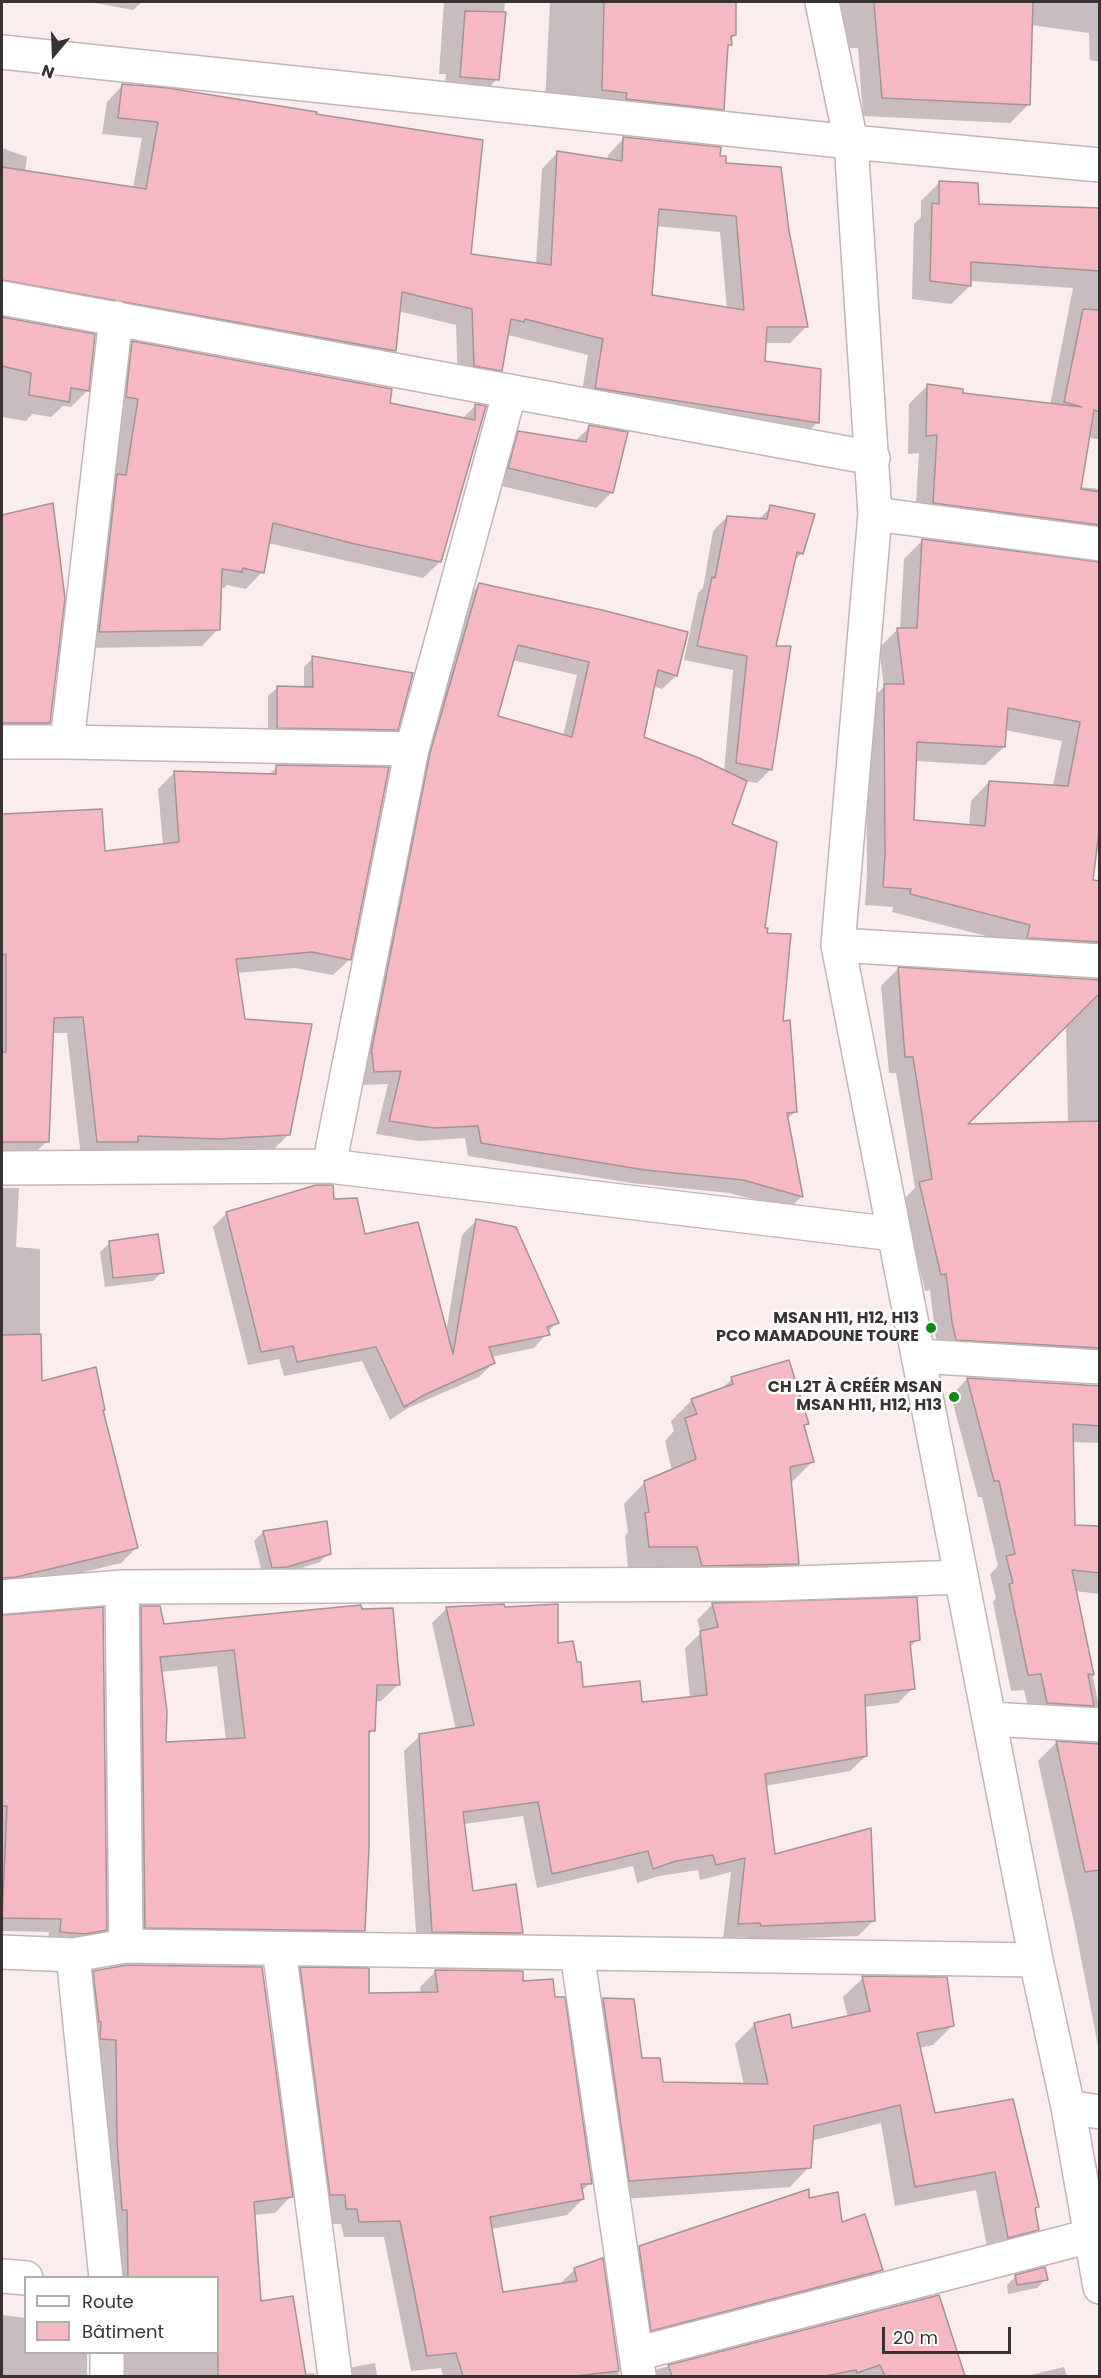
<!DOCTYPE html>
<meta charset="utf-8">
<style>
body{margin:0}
#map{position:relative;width:1101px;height:2378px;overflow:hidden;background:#fbecee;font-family:Poppins,sans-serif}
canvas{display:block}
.frame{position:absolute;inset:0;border:3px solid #383233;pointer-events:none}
.legend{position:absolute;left:24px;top:2276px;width:195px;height:78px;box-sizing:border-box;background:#fff;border:2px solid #afadad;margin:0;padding:8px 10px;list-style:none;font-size:18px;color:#383233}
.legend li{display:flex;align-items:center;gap:12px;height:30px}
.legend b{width:30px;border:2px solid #afadad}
.north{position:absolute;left:24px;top:24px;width:60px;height:60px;-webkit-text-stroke:4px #fff;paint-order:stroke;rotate:199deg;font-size:16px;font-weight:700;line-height:24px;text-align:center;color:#383233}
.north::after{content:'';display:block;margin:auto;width:21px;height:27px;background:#383233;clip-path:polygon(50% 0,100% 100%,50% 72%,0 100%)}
.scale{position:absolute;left:882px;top:2327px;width:129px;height:27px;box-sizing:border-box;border:3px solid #383233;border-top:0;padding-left:8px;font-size:18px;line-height:21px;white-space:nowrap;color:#383233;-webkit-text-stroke:4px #fff;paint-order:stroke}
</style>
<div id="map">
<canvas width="1101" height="2378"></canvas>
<div class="frame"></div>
<ul class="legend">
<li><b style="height:8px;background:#fff"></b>Route</li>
<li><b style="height:16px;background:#f6b8c3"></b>Bâtiment</li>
</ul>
<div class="north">N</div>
<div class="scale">20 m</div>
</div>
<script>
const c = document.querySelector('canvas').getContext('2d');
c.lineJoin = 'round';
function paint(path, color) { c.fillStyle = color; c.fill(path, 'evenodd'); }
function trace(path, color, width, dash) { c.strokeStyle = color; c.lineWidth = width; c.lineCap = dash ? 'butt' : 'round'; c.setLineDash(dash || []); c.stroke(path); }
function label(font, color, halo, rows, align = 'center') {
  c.font = font + ' Poppins,sans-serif'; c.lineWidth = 5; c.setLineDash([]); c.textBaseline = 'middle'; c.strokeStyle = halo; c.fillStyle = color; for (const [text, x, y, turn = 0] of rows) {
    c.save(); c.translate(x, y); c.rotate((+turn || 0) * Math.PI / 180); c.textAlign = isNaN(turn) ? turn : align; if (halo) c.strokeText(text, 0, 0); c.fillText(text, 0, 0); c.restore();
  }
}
const shadow = new Path2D(`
 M90,2h52l-9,8z
 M444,2h61l-8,77 -16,17 -37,-3 2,-19h-7z
 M550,2h184v33l-4,4v6l-3,3 -5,61 -16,17 -161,-25z
 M835,2h265v60l-10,-2 -1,-27 -58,-8 -3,80 -18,18 -147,-7 -5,-68h-16z
 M123,85l347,170 66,9 6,-95 16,-17 49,8 1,-5 16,-17 95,19 69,74 19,95 -17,17h-25l-2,19 55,60 -16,16 -222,-34 8,-49 -80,-20 -7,35 -17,16 -26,-4 -2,-57 -58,-14 -4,40 -16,16 -376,-69v-150l25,9 -2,15 108,16 9,-50 -40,-4 5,-32zM656,226l64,6 7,77 -77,-13z
 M940,182l37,23 123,5v230l-12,-3 -8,50 20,2v69l-185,-37 4,-68 -11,1 1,-50 19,-19 33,9 89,11 23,-117 -103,-7v5l-19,18 -39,-5 2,-75 7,-7v-16z
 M2,318l92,17 -7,56 -16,16 -8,-1 -12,11 -19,-3 -6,7 -24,-4z
 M133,343l256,61 73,15 13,-13 10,1 -45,155 -17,16 -155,-35 -6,29 -16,17 -19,-4 -3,3 -4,-1 -2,42 -16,17 -119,2 39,-232 -12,-2 6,-55z
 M590,427l22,65 -16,16 -103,-24 9,-35 17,-16 55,9z
 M52,505l-3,218 -17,16h-30v-222z
 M771,507l31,46 -9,9 -18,86 -4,121 -14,14 -12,-2 -15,44 33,104 19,94 14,88 -10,9 16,76 -13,13 -60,-16 -98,-10 -163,-27 -3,-18 -46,3 -43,-7 12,-50 -27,1 57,-317 48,-170 13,-13 197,91 -14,13 -9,-3 -11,52 82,34 9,-102 -49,-10 14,-67 5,-5 10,-57 14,-14 31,3zM512,660l65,15 -14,61 -67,-19z
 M922,541l178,23 -9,318h9v83l-208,-53 1,-5 -28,-2 2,-31 -1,-170 18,-17 -5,-39 19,-19h2l4,-70zM1005,730l57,11 -9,45 -64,-4 -18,19 -2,25 -57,-5 3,-60 70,4 19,-18z
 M313,658l83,71 -9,9 -119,-2v-40l10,-9 26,1v-21z
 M277,767l73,192 -17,16 -38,-7 -59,5 7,48 46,113 -17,17 -191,6 -14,-124h-15l-5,108 -16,16 -29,8v-350l99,-4 2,41 60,-7 -5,-56 16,-16 94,2z
 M898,969l202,12v393l-160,-18 -4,-17 -6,-49 -5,1 -22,-91 12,-12 -19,-115h-7l-8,-87zM1066,1024l2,99 -103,2z
 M2,1188h17l-3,59 24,2v133l62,29 35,136 -16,16 -119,29z
 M333,1201l113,132 16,-98 14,-14 81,101 -23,26 -43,9 2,6 -14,14 -71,31 -18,12 -28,-59 -78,15 -5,-17 -31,6 -35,-138 14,-14z
 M110,1243l52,29 -9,9 -48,6 -5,-35z
 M732,1379l75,44 -4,4 9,35 -21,21 7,81 -22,21 -95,1 -5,-19h-48l-3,-31 3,-4 -4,-28 21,-22 27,-11 -7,-30 9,-10 -3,-10 21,-21 28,-10z
 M967,1379l133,8v56l-28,-1 2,84 26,2v66l-25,-3 24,115 -16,16 -52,-2 -7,-30 -13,1 -18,-89 3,-4 -6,-24 8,-8 -16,-69h-4l-27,-101z
 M263,1532l66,21 -9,9 -43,14h-14l-9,-35z
 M713,1604l205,35 -9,9 4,40 -15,15 -34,4 2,49 -16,15 -85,15 9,70 99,65 -15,15 -112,4 -1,-3 -22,2 8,-67 -31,8 -2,-10 -39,6 -22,7 -4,-17 -96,22 -14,-72 -60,8 9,68 49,41 -15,15 -89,-1 -13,-196 16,-15 36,-6 -24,-107 15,-15 56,1 53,36 26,44 59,15 49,-6 -5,-50 16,-15 -4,-13z
 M142,1607l21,18 236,59 -18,17 -6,1 -2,28 -5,6 -5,194 -17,18 -218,-4 -4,-319zM217,1666l9,74 -62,4 -4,-72z
 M2,1617h1l103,313 -14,13 -45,1 2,-12 -47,-1z
 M1056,1743l44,2v311l-26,-134 -36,-161z
 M301,1969l66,25h54l-1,-7 16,-16 86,12 68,200 -9,9 2,7 -16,16 -76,14 11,65 57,-9 16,-16 27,-9 17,116h-176l-2,-8 -30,3 -27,-134h-40l-3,-13h-11l-45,-239z
 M94,1972l197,224 -16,17 -21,2 6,88 44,71 10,-1 1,3h-206l-8,-24h117v-74h-106l-11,-120v-102l-16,-1 -7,-67z
 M863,1978l90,47 -20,20 -14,3 15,67 103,92 -3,3 3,19 -19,20 -29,8 -13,-67 -81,16 -14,-83 -70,18 -2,26 -19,20 -180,13 -26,-181 19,-19 30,1 8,59 21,24 82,1 -9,-41 19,-19 35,-9 2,14 57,-12 -5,-21z
 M807,2200l33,24 42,46 -16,15 -230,60 -12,-82 16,-16z
 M1016,2276l30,3 -9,9 -29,6 -1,-9z
 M938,2296l26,80h-314l8,-7z
 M2,2315l24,3v34h61v24h-85z
 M375,2363l2,13h-33l9,-9z
 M1064,2367l3,9h-41z`);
const building = new Path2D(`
 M604,2h132v33l-5,1 1,9h-4l-4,65 -98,-11 1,-6 -25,-3z
 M874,2h159l-3,103 -148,-7z
 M465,11l41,1 -7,68 -39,-3z
 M122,84l46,4 149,24 -1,2 167,26 -12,114 80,11 6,-114 65,10 1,-24 98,10 -1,9h6v7l55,4 8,64 19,96h-41l-2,34 56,8 -2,54 -224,-35 8,-49 -78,-20 -1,3 -13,-3 -9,52 -28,-5 -2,-57 -70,-17 -6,59 -394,-71v-113l144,22 12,-67 -40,-4zM659,209l77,7 8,94 -92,-15z
 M939,181l39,2 1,21 121,4v63l-129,-9v24l-41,-5 2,-78 7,1z
 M1083,309l17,1v102l-6,-2 -13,79 19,3v33l-167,-22 4,-68 -11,1 1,-52 36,5v4l119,14 -18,-5z
 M2,317l93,17 -6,57 -18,-3 -2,14 -40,-7 2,-22 -29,-7z
 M132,341l260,48 -2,14 85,17v-16l11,2 -45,156 -86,-18 -82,-21 -9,50 -21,-5 -1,4 -20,-3 -2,61 -121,2 18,-158 9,1 12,-76 -12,-2z
 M589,425l39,7 -15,61 -105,-25 10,-37 68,11z
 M53,503l12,95 -15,125h-48v-208z
 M770,505l45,9 -12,40 -6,-2 -21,94h15l-19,124 -36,-7 11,-107 -50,-10 15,-69 3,1 12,-62 40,3z
 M922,539l178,23v262l-7,56 7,1v61l-73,-4 3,-13 -120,-31 1,-5 -28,-2 2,-33 -1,-170h20l-7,-56h20zM1008,708l72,14 -12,64 -79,-5 -4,45 -71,-6 3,-78 88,5z
 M479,583l123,27 86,22 -11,44 -19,-6 -14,67 55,21 48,23 -15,43 45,18 -12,86h3l-1,5 24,1 -8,87 7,-1 7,92 -10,1 16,84 -60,-17 -98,-10 -164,-27 -3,-17 -44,2 -45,-7 12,-50 -27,1 -2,-19h-1l59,-300zM518,645l71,17 -17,75 -74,-21z
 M312,656l101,17 -15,57 -121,-2v-42l36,1z
 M276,765l113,2 -38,193 -39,-8 -76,7 9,60 67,5 -22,111 -71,4 -81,-3v6h-41l-14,-125 -29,1 -5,124h-47v-90h4v-98l-4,1v-141l100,-5 3,42 74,-9 -5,-71 102,3z
 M898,967l202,13v13l-132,131 132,-3v227l-144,-8 -4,-18 -6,-48 -5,1 -22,-93 13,-3 -19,-122h-8z
 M316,1185h17l1,14 23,-1 8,36 53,-12 35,132 23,-135 40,8 43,96 -12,4 3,8 -61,12 6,16 -71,32 -20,12 -28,-60 -79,15 -4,-16 -32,6 -35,-140z
 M158,1234l6,39 -51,5 -4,-37z
 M41,1334l1,47 54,-14 9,43h-2l35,138 -122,29 -14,1v-243z
 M789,1360l20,64 -5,1 10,37 -24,5 9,97 -97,2 -5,-19h-48l-4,-34 4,-1 -5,-31 52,-22 -11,-41 12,-4 -6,-15 42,-15 -2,-7z
 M967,1378l133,8v40l-27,-2 2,101 25,1v47l-28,-3 22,105 -6,-1 6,32 -47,-3 -6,-29 -13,1 -19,-91 4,-1 -7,-27 9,-2 -16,-73h-5z
 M327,1521l4,33 -44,13 -15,1 -9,-37z
 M917,1597l3,43 -10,2 5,47 -50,6 2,61 -102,18 10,80 96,-26 4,93 -114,5 -1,-3 -22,1 7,-66 -29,7 -3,-10 -37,6 -23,8 -5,-18 -96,23 -14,-72 -75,10 10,79 43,-7 7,49 -91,-1 -13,-198 55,-9 -28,-118 58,-3 1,3 53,-3v39l15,-2 4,21h4l2,25 57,-6 2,21 65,-7 -7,-64 18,-4 -6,-24z
 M361,1605l1,4 31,-1 7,77h-23l-2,46h-6v117l-4,83 -220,-3 -4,-322h19l4,18zM234,1650l11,88 -79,4 1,-31 -7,-54z
 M103,1607l4,323 -22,4 -25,-2 1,-13 -59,-1 5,-112h-5v-191z
 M1056,1741l44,3v126l-15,2z
 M127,1965l135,2 31,230 -39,5 7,99 32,-5 13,80h-88v-99h-90l-1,-67h-5l-5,-69 -1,-101 -16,-1 1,-17h-2l-6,-51z
 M300,1967l69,1v25l69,-1 -3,-22 88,1v10l30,-2 2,18h10l27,187h-11l3,15 -94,18 13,75 74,-11 -3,-13 29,-10 16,113 -43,5h-113l-7,-23 -29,3 -27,-135 -41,1 -2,-13h-11l-1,-14h-15z
 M862,1976l85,1 7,49 -37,7 18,80 78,-14 26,108 -4,1 4,22 -31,8 -13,-66 -80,15 -15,-82 -86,21 -3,42 -182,13 -26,-183 31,1 8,59h18l3,24 105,2 -14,-61 36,-9 2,14 78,-17z
 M809,2189v9l29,-6 4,30 23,-8 18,56 -232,61 -12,-85z
 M1045,2267l3,13 -31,5 -2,-10z
 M939,2295l26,81h-80l-5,-11 -23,8 -1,-3 -31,6h-153l-4,-11z`);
const minor = new Path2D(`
 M822,2l29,140 24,372 -37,431 198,1015 32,147 32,180
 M2,52l849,90 249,23
 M2,298l871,160
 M875,514l225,30
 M2,742h65l345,7
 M67,742l49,-424
 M838,945l262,16
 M329,1166l83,-417 98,-358
 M2,1168l327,-2 565,68
 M918,1356l182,11
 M122,1587l4,359
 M2,1597l120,-10 646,-3 193,-7
 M989,1719l111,6
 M279,1949l56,427
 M2,1952l71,3 53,-9 910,14
 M577,1953l62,422
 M73,1955l33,323
 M1068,2107l32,5
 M2,2276l24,2
 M107,2352v24
 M636,2354l454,-118`);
const markers = [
 [931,1328,6,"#098b16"],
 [954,1397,6,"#098b16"]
];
const poiNames = [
 ["MSAN H11, H12, H13",919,1319],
 ["PCO MAMADOUNE TOURE",919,1337],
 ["CH L2T À CRÉÉR MSAN",942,1388],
 ["MSAN H11, H12, H13",942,1406]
];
paint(shadow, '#0003');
paint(building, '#f6b8c3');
trace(building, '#a29496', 1.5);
trace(minor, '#c3b5b7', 36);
trace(minor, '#fff', 33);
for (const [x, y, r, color] of markers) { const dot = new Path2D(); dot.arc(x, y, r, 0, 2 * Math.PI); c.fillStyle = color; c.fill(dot); trace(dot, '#fff', 2); }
label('bold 16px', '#383233', '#fff', poiNames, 'right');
</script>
